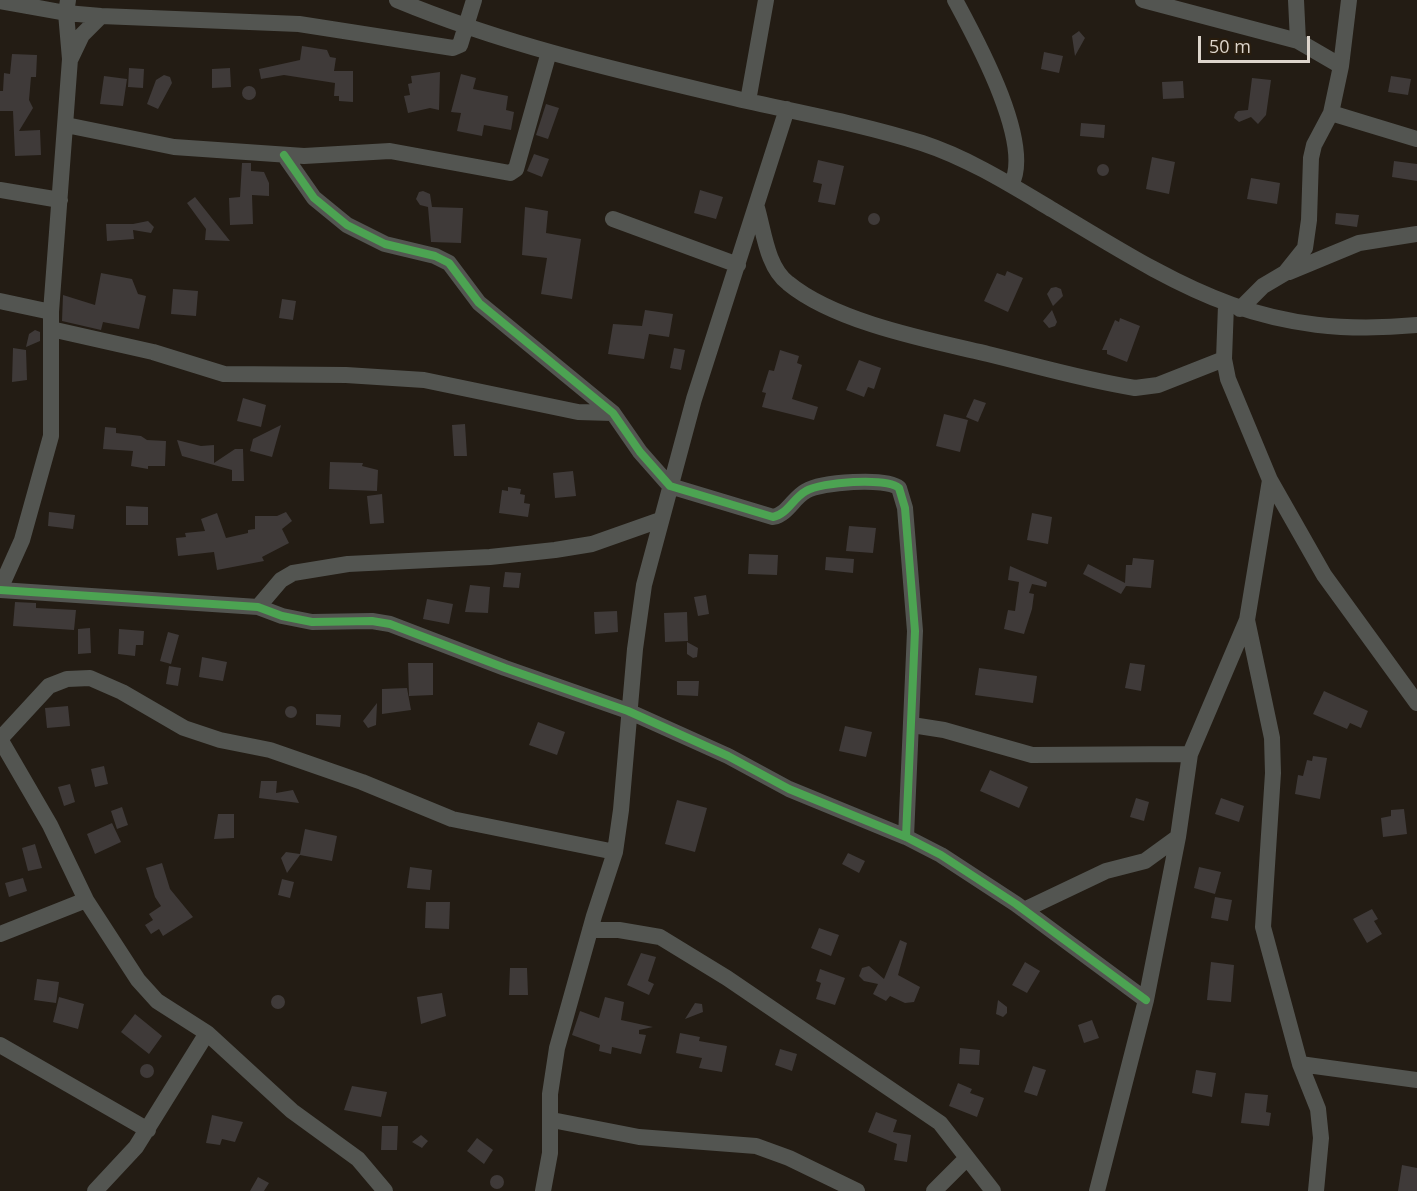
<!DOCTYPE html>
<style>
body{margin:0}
#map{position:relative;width:1417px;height:1191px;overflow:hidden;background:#231c14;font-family:"Open Sans",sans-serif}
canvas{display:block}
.scale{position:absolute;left:1198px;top:36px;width:112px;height:27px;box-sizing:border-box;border:3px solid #ddd5cc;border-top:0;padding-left:8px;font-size:18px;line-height:21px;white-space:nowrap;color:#ddd5cc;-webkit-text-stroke:4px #291d0e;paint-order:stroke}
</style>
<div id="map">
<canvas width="1417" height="1191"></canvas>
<div class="scale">50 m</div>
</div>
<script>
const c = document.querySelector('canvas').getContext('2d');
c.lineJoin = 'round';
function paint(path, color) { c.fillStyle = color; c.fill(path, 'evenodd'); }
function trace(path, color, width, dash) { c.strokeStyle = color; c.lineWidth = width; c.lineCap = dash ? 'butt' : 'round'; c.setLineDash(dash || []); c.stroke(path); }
const building = new Path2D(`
 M1079,31l6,7 -10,18 -3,-20z
 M302,46l25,4 3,7 6,1 -2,13h19v31l-14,-1v-5h-5l1,-13 -51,-8 -23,4 -2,-10 41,-9z
 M1044,52l19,4 -4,17 -18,-4z
 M12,54l25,1 -1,22h-5l-2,23 4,8 -14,23 21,-1 1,25 -26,1 -2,-45h-13v-20h3l1,-18 6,1z
 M129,68l15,1 -1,19 -15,-1z
 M230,68l1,19 -19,1v-19z
 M440,72l-1,38 -9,-2 -22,5 -4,-17 6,-1 -2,-11 4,-1 -1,-7z
 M461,74l15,4 -3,11 35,7 -2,14 8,2 -3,18 -27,-5 -2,11 -25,-5 4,-18 -10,-1z
 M164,75l6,2 2,6 -14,26 -11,-5 9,-24z
 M104,76l23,3 -4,27 -23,-2z
 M1391,76l20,3 -3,16 -20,-3z
 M1252,78l19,2 -5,35 -8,9 -7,-7 -12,5 -5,-4 1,-4 3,-3 10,-1z
 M1183,81l1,17 -21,1 -1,-17z
 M242 93a7 7 0 1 1 14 0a7 7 0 1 1-14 0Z
 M546,104l13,4 -11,31 -12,-4z
 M1081,123l24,2 -1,13 -24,-2z
 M534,154l15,5 -7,18 -15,-6z
 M1152,157l23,5 -6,32 -23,-5z
 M818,160l26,6 -9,39 -17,-3 4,-18 -9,-2z
 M1394,161l23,3v17l-25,-4z
 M242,163h9v8l13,1 5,11v13l-17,-1 1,29 -23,1 -1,-27 11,-1z
 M1097 170a6 6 0 1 1 12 0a6 6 0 1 1-12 0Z
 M1251,178l29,5 -3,21 -30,-5z
 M700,190l23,7 -7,22 -22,-6z
 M423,191l7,3 2,13 31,1 -2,35 -30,-1 -3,-35 -8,-2 -4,-6 3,-7z
 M195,197l35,44 -25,-1 1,-11 -19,-26z
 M525,207l23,4 -2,22 35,6 -9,60 -31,-5 6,-36 -25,-3z
 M868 219a6 6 0 1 1 12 0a6 6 0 1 1-12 0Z
 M1336,213l23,2 -2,12 -22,-3z
 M148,221l6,6 -3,6 -18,-3 1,9 -27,2 -1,-17h27z
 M1007,271l16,7 -15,34 -24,-11 13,-28 8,3z
 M101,273l31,6 6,15 8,2 -7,33 -36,-7 -2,8 -39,-9 1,-26 32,10z
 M1056,287l5,2 2,7 -10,10 -6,-12 4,-6z
 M173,289l25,2 -2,25 -25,-2z
 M282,299l14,2 -3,19 -14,-2z
 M645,310l28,4 -4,23 -20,-3 -5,25 -36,-5 5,-30 29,2z
 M1052,310l5,12 -2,4 -6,2 -6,-7z
 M1120,318l20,8 -13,36 -20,-8v-4h-5l13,-30 4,2z
 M35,330l5,2v9l-14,6 3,-13z
 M13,348l13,2 1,30 -15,2z
 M674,348l11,2 -4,20 -11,-2z
 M780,350l19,6 -2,7 5,2 -10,34 26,8 -4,13 -52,-13 4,-14 -4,-1 7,-22 5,1z
 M859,360l22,8 -7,21 -6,-2 -4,10 -18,-7z
 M243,398l23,7 -5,22 -24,-6z
 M974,399l12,4 -8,19 -12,-5z
 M944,414l24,6 -8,32 -24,-6z
 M465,424l2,32h-13l-2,-31z
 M281,425l-9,32 -22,-6 3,-12z
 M105,427l11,1v5l25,3 6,4 19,1 -1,25h-17v3l-17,-3 2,-15 -30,-2z
 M177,440l24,6 13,-1v18l21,-14h8l1,32h-12v-11l-50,-14z
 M330,462l33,1 -1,3 16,4 -1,21 -48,-2z
 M573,471l3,25 -21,2 -2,-25z
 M508,487l13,2 -1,5 5,1 -1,8 6,1 -2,13 -29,-4 3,-23 6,1z
 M382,494l2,29 -14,1 -3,-28z
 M126,506l22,1v18h-22z
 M49,512l26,3 -2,14 -25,-3z
 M286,512l6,9 -10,8 7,14 -27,14 2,4 -47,9 -3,-18 -36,4 -2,-18 10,-1 -1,-4 20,-2 -4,-12 16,-6 9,25 22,-5v-3l7,-1v-13h22z
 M1032,513l20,4 -4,27 -21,-4z
 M849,526l27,2 -3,25 -27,-2z
 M749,554l29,1 -1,20 -29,-1z
 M826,557l28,2 -1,14 -28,-3z
 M1133,558l21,2 -3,28 -25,-2 -5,8 -38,-20 5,-10 37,19 1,-18h6z
 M1010,566l37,16 -1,5 -14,-3 -3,9 5,1 -2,15 -8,25 -20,-5 4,-19 7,1 4,-29 -11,-2z
 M505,572l16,1 -2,15 -16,-1z
 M470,585l20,2 -2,26 -23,-1z
 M706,595l3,19 -11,2 -4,-19z
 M427,599l26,5 -4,20 -26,-5z
 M15,602l21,1v5l40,2 -2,20 -61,-4z
 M617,611l1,21 -23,2 -1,-22z
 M687,612l1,29 -23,1 -1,-29z
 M90,628l1,25 -13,1v-25z
 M119,629l25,2 -1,14h-7l-1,11 -17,-2z
 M168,632l11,3 -8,29 -11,-3z
 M687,642l11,6 -1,9 -4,1 -6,-4z
 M202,657l25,5 -4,19 -24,-4z
 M408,663h25v32l-24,1z
 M1130,663l15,2 -4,26 -16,-3z
 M169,666l12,2 -3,18 -12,-2z
 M979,668l58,8 -4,27 -58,-8z
 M677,681h22l-1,15 -21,-1z
 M407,688l4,22 -29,4v-25z
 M1324,691l44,20 -7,17 -11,-5 -3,6 -34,-15z
 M377,703l-1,22 -8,3 -5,-7z
 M285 712a6 6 0 1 1 12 0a6 6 0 1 1-12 0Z
 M68,706l2,20 -23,2 -2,-20z
 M316,714l25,1 -1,12 -24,-2z
 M538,722l27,10 -8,23 -28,-10z
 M845,726l27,6 -6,25 -27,-6z
 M1313,756l14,2 -7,41 -25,-5 3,-19 5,1 4,-16 5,1z
 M104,766l4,18 -13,3 -4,-18z
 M990,770l38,17 -9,21 -39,-17z
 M261,781h16l-1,12 17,-3 6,13 -40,-5z
 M70,784l5,18 -11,4 -6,-19z
 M1136,798l13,4 -5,19 -14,-4z
 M1221,798l23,8 -5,16 -24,-8z
 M677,800l30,8 -12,44 -30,-8z
 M122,807l6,18 -11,4 -6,-18z
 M1404,809l3,25 -24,3 -2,-19 10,-2v-6z
 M218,814h16v24l-20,1z
 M112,823l9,19 -26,12 -8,-20z
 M305,829l32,7 -5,25 -32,-6 -13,18 -6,-15 5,-6 14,2z
 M35,844l7,24 -14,3 -6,-23z
 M848,853l17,8 -6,12 -17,-9z
 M162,863l8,26 23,28 -30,19 -4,-7 -8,5 -6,-9 8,-5 -4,-6 12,-8 -6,-9 -9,-29z
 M410,867l22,3 -2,20 -23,-2z
 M1199,867l22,5 -6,22 -21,-6z
 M23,878l4,13 -18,6 -4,-14z
 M282,879l12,3 -4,16 -12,-3z
 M1215,897l17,3 -4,21 -17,-3z
 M426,902h24l-1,27 -24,-1z
 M1372,909l6,10 -4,2 8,13 -15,9 -14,-24z
 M819,928l20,7 -8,21 -20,-8z
 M900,940l7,3 -9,32 22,12 -6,15 -9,1 -15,-7 -4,5 -13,-7 5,-10 -14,-3 -5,-5 3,-8 7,-2 15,13z
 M641,953l15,4 -8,24 6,3 -5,11 -22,-10z
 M1025,962l15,9 -13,22 -15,-8z
 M1211,962l23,3 -3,37 -24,-2z
 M510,968h17l1,27h-19z
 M820,969l25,9 -10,27 -19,-6 5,-16 -5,-2z
 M37,979l22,3 -3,21 -22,-3z
 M442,993l4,23 -25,8 -4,-27z
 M271 1002a7 7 0 1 1 14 0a7 7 0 1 1-14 0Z
 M59,997l25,7 -6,25 -25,-7z
 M605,997l19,5 -3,18 32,7 -14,3v4l7,1 -5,19 -29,-7 -1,7 -12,-3 1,-6 -28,-10 8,-24 19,7z
 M998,1000l9,7v6l-4,4 -7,-3z
 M695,1003l7,1 1,8 -18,7z
 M135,1014l27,22 -13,18 -28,-22z
 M1092,1020l7,18 -15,5 -6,-18z
 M680,1033l20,4 -1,4 28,5 -5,26 -23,-4 3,-10 -26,-5z
 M960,1048l20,2 -1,15 -20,-1z
 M780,1049l17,5 -5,17 -17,-6z
 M140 1071a7 7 0 1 1 14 0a7 7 0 1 1-14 0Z
 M1033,1066l13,4 -9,26 -13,-4z
 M1196,1070l20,3 -4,24 -20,-4z
 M958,1083l14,6 -2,4 14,5 -7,19 -28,-11z
 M352,1086l35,6 -6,25 -37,-7z
 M1245,1093l23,2 -2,17 5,1 -2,13 -28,-3z
 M876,1112l21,8 -4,12 18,3 -4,27 -13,-2 3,-16 -29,-12z
 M212,1115l31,7 -8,20 -13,-3 -2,6 -14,-2z
 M382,1126h16l-1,24h-16z
 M421,1135l7,6 -6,7 -10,-6z
 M477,1138l16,12 -9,14 -17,-13z
 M1402,1165l15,3v23h-19z
 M490 1182a7 7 0 1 1 14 0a7 7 0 1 1-14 0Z
 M258,1177l11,6 -5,8h-14z`);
const minor = new Path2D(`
 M397,0c113,47 232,73 350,101 59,13 118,24 175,42 46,15 89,42 131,67 128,77 207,130 364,115
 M955,0c21,39 79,144 56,185
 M1143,0l155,41 43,25
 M1296,0l2,41
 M0,1l66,12 35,3 198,8 154,24 7,-3 14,-45
 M71,58l11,-23 19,-19
 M748,101l18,-101
 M1331,113l86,26
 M66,125l108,22 130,9 86,-5 120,22 6,-4 33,-117
 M284,155l30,43 33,27 38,19 50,12 14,7 30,40 134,110 27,39 30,34 103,31c15,-3 20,-19 33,-26 15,-9 80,-14 93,-3l6,20 10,123 -9,206
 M0,190l60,10
 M757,208c7,24 10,59 31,75 47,39 140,57 200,71 49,12 97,26 147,34l23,-3 66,-26
 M613,219l125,46
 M1289,272l70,-29 58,-9
 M0,301l51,11
 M1226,305l-2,54 4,20 42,101 54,95 93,128
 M1240,309l23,-23 22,-13 20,-25 4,-28 2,-62 3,-13 17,-32 10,-47 8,-66
 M51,329l102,23 71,22 122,1 78,5 154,32 35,1
 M0,589l22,-49 29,-104v-124l19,-253 -4,-46 2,-13
 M0,590l258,17 24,9 30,6 60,-1 18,3 115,44 123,43 100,45 61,33 117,48 35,18 75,49 130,96
 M258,607l23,-27 12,-7 55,-9 142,-7 65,-7 37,-6 68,-24
 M1247,620l25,118 1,35 -10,154 37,137 18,45 3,29 -5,53
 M912,725l32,5 88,25 158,-1
 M0,739l49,-53 18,-7 23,-1 32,14 62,36 36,12 50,10 92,32 90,37 163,33
 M0,739l50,86 36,75
 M1024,910l82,-39 39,-10 33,-24
 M590,930h29l41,7 67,41 213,145 53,68
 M0,934l86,-34 52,80 19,21 50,32 85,78 66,48 27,32
 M0,1045l148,85
 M1300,1064l117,16
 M552,1120l87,17 117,9 33,12 68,33
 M95,1191l41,-44 71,-114
 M543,1191l7,-38v-59l7,-46 37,-132 21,-64 6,-42 14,-161 9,-64 50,-186 93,-290
 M934,1191l33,-33
 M1097,1191l49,-191 32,-163 12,-83 57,-134 23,-140`);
const cycleway = new Path2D(`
 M284,155l30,43 33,27 38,19 50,12 14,7 30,40 134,110 27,39 30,34 103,31c15,-3 20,-19 33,-26 15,-9 80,-14 93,-3l6,20 10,123 -9,206
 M0,590l258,17 24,9 30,6 60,-1 18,3 115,44 123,43 100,45 61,33 117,48 35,18 75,49 130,96`);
paint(building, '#3f3a39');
trace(minor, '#535551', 16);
trace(cycleway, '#4ca352', 8);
</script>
